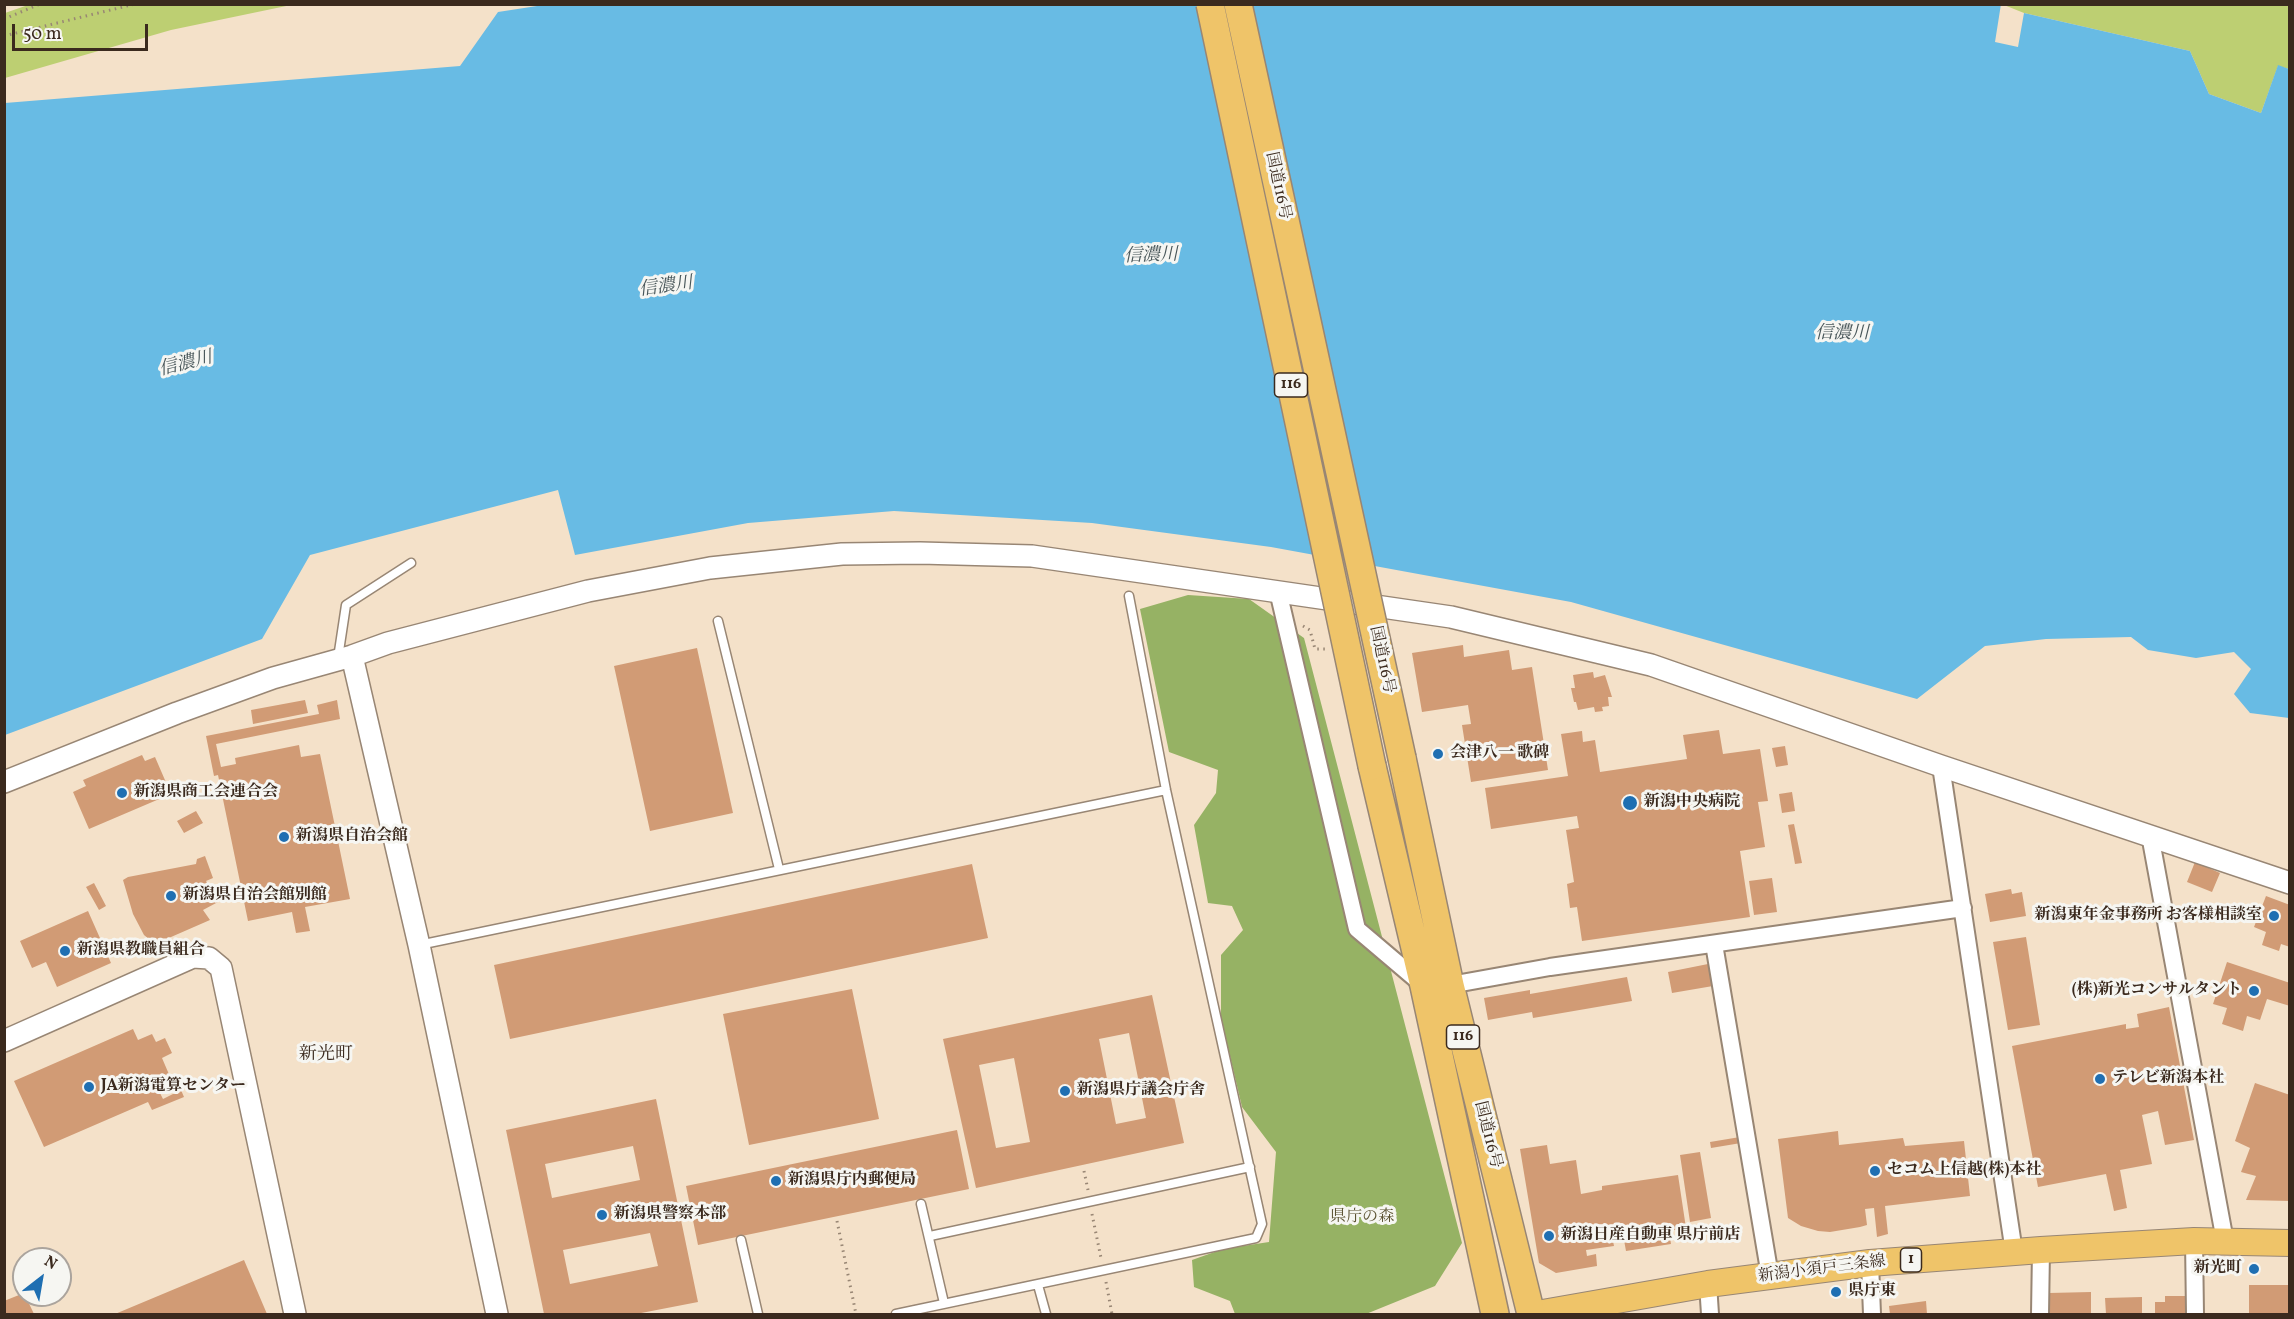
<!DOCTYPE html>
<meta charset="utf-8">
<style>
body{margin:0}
#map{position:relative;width:2294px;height:1319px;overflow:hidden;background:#f4e1c9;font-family:Vollkorn,serif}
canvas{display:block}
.frame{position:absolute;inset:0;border:6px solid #3b2a1e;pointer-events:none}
.north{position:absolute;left:12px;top:1247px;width:60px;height:60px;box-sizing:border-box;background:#f6f6f2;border:2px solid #aba49d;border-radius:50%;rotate:31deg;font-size:16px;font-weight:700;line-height:24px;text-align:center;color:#3b2a1e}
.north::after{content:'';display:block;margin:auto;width:21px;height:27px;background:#1f6fb2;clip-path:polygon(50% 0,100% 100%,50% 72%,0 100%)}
.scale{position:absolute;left:12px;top:24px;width:136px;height:27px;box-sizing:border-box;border:3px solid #3b2a1e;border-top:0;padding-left:8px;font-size:18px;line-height:21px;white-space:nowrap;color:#3b2a1e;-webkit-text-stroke:4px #f6f6f2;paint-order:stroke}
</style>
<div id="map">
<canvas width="2294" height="1319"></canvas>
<div class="frame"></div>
<div class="north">N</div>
<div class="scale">50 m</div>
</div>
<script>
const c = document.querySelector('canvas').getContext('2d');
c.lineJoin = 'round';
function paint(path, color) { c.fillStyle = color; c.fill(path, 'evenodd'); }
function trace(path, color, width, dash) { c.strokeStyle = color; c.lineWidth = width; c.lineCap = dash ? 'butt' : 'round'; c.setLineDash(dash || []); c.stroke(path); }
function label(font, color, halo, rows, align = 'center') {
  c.font = font + ' Vollkorn,"Noto Serif JP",serif'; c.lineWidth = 6; c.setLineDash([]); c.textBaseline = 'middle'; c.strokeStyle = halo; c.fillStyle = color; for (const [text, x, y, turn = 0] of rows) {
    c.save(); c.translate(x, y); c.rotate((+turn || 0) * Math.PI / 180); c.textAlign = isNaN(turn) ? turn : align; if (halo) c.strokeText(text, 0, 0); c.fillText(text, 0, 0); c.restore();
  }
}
const green = new Path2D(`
 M31,4h260v1l-120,25 -166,48v-65z
 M2004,5h285v64l-11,-3 -17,47 -52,-19 -19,-43 -166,-38z`);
const forest = new Path2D(`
 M1188,595l61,4 55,39 158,605 -27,43 -69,28h-131l-5,-13 -36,-14 -2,-27 31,-11 46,-7 7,-90 -34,-45 -21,-89v-63l22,-25 -11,-24 -24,-3 -14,-78 22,-32 2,-23 -49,-18 -29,-143z`);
const water = new Path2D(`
 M550,4h1451l-6,38 23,5 6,-34 166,38 19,43 52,19 17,-48 11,4v649l-39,-5 -16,-19 17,-25 -17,-17 -38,6 -48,-8 -17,-13 -85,2 -61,7 -68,53 -346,-97 -300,-55 -179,-24 -198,-12 -146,12 -173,32 -17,-65 -248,65 -48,84 -257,96v-632l455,-37 38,-54z`);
const building = new Path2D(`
 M1463,645l1,12 45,-7 3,20 20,-3 16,103 -77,12 -9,-57 9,-1 -3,-19 -46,7 -10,-59z
 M697,648l36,165 -83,18 -36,-165z
 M1593,672l1,6 11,-3 7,22h-4l1,9 -7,1 1,4 -8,1 -1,-5 -16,3 -2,-8h-2l-3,-14h4l-2,-13z
 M305,700l3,13 -55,11 -2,-14z
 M337,700l3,19 -124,25 5,23 15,-3 -1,-6 64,-13 2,12 19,-3 30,145 -45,8 5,24 -14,2 -4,-21 -44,9 -30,-146 -4,1 -8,-40 113,-22 -2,-9z
 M1719,730l4,24 37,-5 8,52 -10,1 7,45 -25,4 10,66 -168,24 -5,-34 -7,1 -3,-24 7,-2 -8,-52 13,-2 -2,-12 -86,13 -6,-41 83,-12 -7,-42 21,-3 1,11 12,-2 5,32 87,-13 -4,-24z
 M1785,746l3,19 -12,2 -4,-19z
 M142,755l3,6 10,-4 16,37 -82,35 -16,-37 13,-6 -3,-6z
 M1792,792l3,19 -13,2 -3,-19z
 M196,811l7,12 -19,10 -7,-12z
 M1794,824l8,39 -7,1 -7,-39z
 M205,856l8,22 -7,3 12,21 -15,8 7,10 -55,24 -11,-9 -11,-21 -10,-34 5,-3 68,-13 1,-5z
 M2195,862l25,11 -8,19 -25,-10z
 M972,864l16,74 -478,101 -16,-74z
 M1772,878l5,34 -23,3 -5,-34z
 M94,883l12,23 -7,4 -13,-23z
 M2011,889l1,5 10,-2 4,24 -36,6 -5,-28z
 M2266,896l24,9v42l-9,-3 -2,7 -17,-6 4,-13 -12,-5z
 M88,911l23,52 -54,24 -11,-25 -14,6 -12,-27z
 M2026,937l14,88 -32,5 -15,-88z
 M2227,962l63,21v23l-23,-7 -7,21 -13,-4 -4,15 -21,-7 5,-16 -14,-4z
 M1708,964l5,22 -41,7 -4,-21z
 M1627,977l5,24 -99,17 -1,-6 -44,8 -4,-22 46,-8v4z
 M852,989l27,130 -130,26 -26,-131z
 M1152,995l32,148 -208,45 -33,-149zM1129,1033l17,85 -30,6 -17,-85zM1014,1058l16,84 -34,6 -17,-83z
 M2169,1007l25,133 -29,5 -7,-34 -16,4 10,49 -32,6 7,38 -13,3 -8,-37 -68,13 -26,-141 114,-22v5l13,-2 -2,-13z
 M133,1029l5,11 14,-6 4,8 9,-4 7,15 -10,5 9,21 -7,4 1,3 -7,3 5,10 18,-9 3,7 -32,13 -4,-8 -104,45 -30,-66z
 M2255,1083l35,12v106l-44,-1 10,-24 -15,-4 9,-24 -15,-7z
 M656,1099l42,203 -62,12h-92l-38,-184zM633,1146l7,34 -88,18 -7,-34zM650,1233l8,33 -88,18 -7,-34z
 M957,1130l12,59 -271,56 -12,-59z
 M1838,1131l1,14 64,-7 2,8 59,-5 6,55 -85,10 3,28 -11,3 -3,-29 -9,1 2,16 -7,2 -30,5 -12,-1 -17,-5 -13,-8 -10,-79z
 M1740,1137l1,6 -30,5 -1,-6z
 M1547,1145l3,19 26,-4 5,34 21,-4v-4l76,-11 8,53 -17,3 2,13 -45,7 -2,-11 -11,1 1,5 -28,4 1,6 9,-2 1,12 -41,7 -17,-10 -19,-114z
 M1700,1152l11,66 -21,4 -10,-67z
 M244,1260l23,54h-152z
 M2249,1285h41v29h-41z
 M2091,1292v22h-41l-1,-21z
 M24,1293l10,21h-30v-13z
 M2165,1296h22v18h-32v-12h10z
 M2142,1297v17h-36l-1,-16z
 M1926,1301l1,13h-37l-1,-8z`);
const path = new Path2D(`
 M4,19l36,-15
 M4,36l131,-32
 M1303,626l7,4 5,19h10
 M1084,1171l4,19
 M1092,1214l9,44
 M837,1221l19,93
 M1106,1282l6,32`);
const service = new Path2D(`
 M718,621l61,248
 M338,658l8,-53 65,-42
 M419,945l747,-155
 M921,1204l23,99
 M930,1236l320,-69
 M741,1240l17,74
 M1038,1285l8,29
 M896,1314l360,-76 6,-14 -96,-434 -37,-194`);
const minor = new Path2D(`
 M1278,591l79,338 66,56
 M1941,766l73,486
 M2150,835l75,406
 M1714,944l56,332
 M1450,985l100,-18 413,-59
 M2194,1241l1,73
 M1870,1263l2,51
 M1708,1284l2,30
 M2040,1314l1,-64`);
const tertiary = new Path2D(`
 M352,656l67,289 78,369
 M4,782l173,-69 96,-35 79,-22 36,-13 200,-52 122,-23 132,-14 78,-1 112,3 419,61 200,48 290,101 349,117
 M4,1041l189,-84 16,1 12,10 74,346`);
const primary = new Path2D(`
 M1537,1314l171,-30 162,-21 171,-13 153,-9 96,2`);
const trunk = new Path2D(`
 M1402,758l48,227 81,329
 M1372,766l52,220 71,328`);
const trunkBridge = new Path2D(`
 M1210,4l162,762
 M1238,4l164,754`);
const markers = [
 [1438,754,6,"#1f6fb2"],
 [122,793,6,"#1f6fb2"],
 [1630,803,8,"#1f6fb2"],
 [284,837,6,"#1f6fb2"],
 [171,896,6,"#1f6fb2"],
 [2274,916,6,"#1f6fb2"],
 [65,951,6,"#1f6fb2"],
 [2254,991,6,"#1f6fb2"],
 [2100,1079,6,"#1f6fb2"],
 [89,1087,6,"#1f6fb2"],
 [1065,1091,6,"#1f6fb2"],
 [1875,1171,6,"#1f6fb2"],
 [776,1181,6,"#1f6fb2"],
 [602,1215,6,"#1f6fb2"],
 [1549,1236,6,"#1f6fb2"],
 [2254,1269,6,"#1f6fb2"],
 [1836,1292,6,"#1f6fb2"]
];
const shields = [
 [1291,385,33],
 [1463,1037,33],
 [1911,1260,21]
];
const shieldNames = [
 ["116",1291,385],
 ["116",1463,1037],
 ["1",1911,1260]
];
const streetNames = [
 ["国道116号",1277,186,78],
 ["国道116号",1381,660,78],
 ["国道116号",1487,1135,76],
 ["新潟小須戸三条線",1822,1270,-7]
];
const poiNames = [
 ["会津八一 歌碑",1450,754],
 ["新潟県商工会連合会",134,793],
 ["新潟中央病院",1644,803],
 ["新潟県自治会館",296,837],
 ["新潟県自治会館別館",183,896],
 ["新潟東年金事務所 お客様相談室",2262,916,"right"],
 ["新潟県教職員組合",77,951],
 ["(株)新光コンサルタント",2242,991,"right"],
 ["テレビ新潟本社",2112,1079],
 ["JA新潟電算センター",101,1087],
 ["新潟県庁議会庁舎",1077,1091],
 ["セコム上信越(株)本社",1887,1171],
 ["新潟県庁内郵便局",788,1181],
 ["新潟県警察本部",614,1215],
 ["新潟日産自動車 県庁前店",1561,1236],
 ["新光町",2242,1269,"right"],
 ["県庁東",1848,1292]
];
const parkNames = [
 ["県庁の森",1362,1218]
];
const waterNames = [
 ["信濃川",1151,257,-2],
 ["信濃川",666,288,-8],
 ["信濃川",1842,335],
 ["信濃川",186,365,-14]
];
const neighbourhoodNames = [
 ["新光町",326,1056]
];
paint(green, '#bdcf72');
paint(forest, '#96b264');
paint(water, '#68bbe4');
paint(building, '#d19b75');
trace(service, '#988674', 11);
trace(minor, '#988674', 20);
trace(tertiary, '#988674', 24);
trace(primary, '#988674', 28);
trace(trunk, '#988674', 30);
trace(path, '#988674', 3, [1.5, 4.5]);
trace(service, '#fff', 8);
trace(minor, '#fff', 16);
trace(tertiary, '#fff', 21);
trace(primary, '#efc469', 26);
trace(trunk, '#efc469', 27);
trace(trunkBridge, '#988674', 30, []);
trace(trunkBridge, '#efc469', 27);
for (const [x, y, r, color] of markers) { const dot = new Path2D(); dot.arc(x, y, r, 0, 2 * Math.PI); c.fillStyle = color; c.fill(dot); trace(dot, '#f6f6f2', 2); }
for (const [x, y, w] of shields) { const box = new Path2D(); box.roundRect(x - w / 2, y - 12, w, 24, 4.5); c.fillStyle = '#f6f6f2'; c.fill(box); trace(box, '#3b2a1e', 1.5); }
label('bold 15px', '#3b2a1e', null, shieldNames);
label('16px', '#3b2a1e', '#f6f6f2', streetNames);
label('bold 16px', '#3b2a1e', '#f6f6f2', poiNames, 'left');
label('16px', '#5c5333', '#f6f6f2', parkNames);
label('italic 18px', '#485659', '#f6f6f2', waterNames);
label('18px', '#3b2a1e', '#f6f6f2', neighbourhoodNames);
</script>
